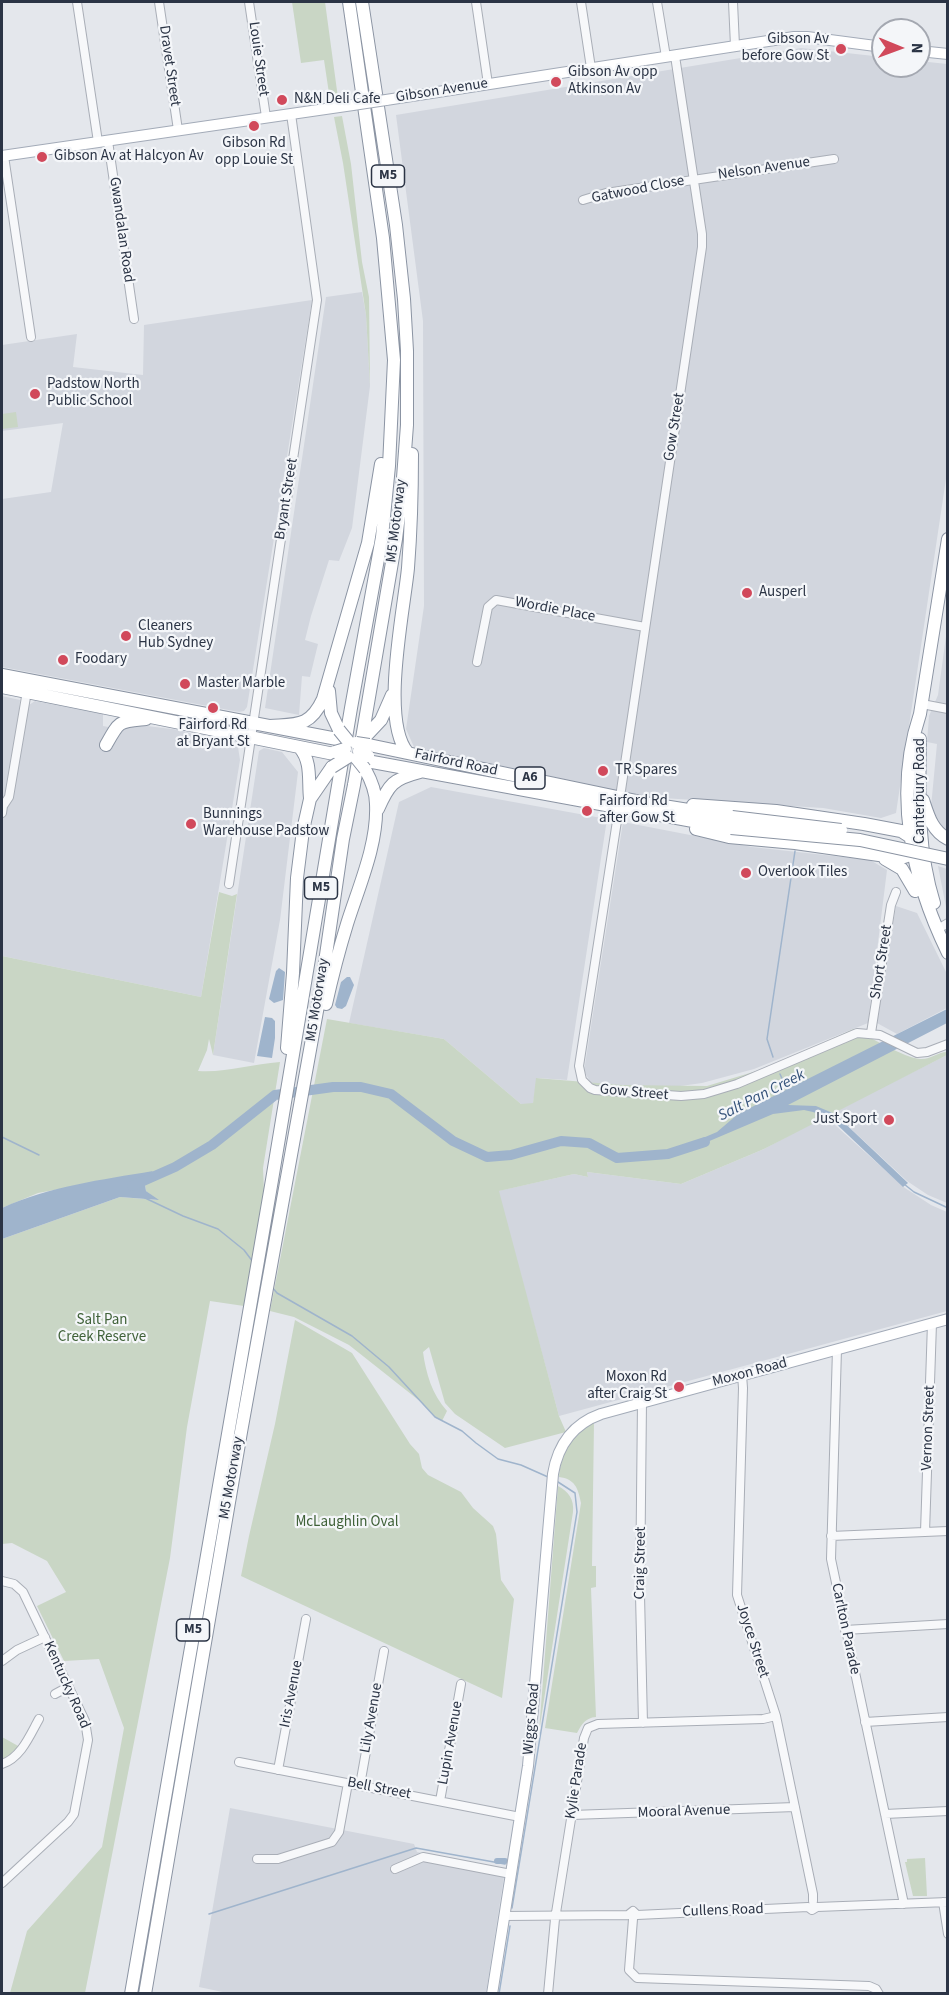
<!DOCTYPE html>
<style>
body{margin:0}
#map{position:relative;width:949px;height:1995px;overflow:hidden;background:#e4e7ec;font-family:"Source Sans 3",sans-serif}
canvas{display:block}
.frame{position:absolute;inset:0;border:3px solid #2b3445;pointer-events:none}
.north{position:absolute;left:871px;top:18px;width:60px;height:60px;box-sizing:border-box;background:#f4f6f9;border:2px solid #a4a8b1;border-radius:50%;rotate:91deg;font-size:16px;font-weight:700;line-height:24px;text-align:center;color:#2b3445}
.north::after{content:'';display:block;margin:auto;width:21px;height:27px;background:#d1495b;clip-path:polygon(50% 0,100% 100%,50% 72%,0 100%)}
</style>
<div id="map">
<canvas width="949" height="1995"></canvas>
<div class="frame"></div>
<div class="north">N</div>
</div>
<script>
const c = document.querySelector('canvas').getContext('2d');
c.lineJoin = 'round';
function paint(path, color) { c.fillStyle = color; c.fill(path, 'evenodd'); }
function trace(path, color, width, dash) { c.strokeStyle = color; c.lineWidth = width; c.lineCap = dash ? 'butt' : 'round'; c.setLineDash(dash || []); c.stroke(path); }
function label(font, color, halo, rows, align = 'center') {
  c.font = font + ' "Source Sans 3",sans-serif'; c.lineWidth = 4.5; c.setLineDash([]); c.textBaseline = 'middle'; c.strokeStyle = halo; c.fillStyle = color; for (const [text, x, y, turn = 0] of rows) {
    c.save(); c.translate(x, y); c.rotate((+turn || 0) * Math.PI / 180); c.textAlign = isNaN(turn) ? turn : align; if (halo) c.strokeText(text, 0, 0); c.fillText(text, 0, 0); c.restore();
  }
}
const built = new Path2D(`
 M801,48l82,9v9h36v-5l28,3v408l-51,341 -15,5 -58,-10 -177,-11 -232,-50 -8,-18 18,-123 -1,-285 -27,-206z
 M362,292l4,23 4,71 -18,142 -13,33 -10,-1 -18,56 -6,24 13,4 -8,33 -8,-1 -3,39 -34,-7 61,-411z
 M312,300l-65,407 -3,4 -5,1 -237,-45v-168l49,-7 12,-69 -61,8v-86l75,-11 -4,33 70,8 1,-50z
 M947,629v201h-3l-13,-23 6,-63 -10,-2 2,-26 9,-21z
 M2,696l18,4 -1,13 8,1 2,-9 6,-4 68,13v12l16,3 20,-4 41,5 37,12 18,1 3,4 2,13 -39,237 -199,-41z
 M264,748l18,4 16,20 -18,148 -26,143 -41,-8 46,-304z
 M431,787l176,32 -40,261 -30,-2 -4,26h-12l-77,-65 -95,-16 50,-221z
 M623,822l129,25 118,13 17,10 -19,153 -114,46 -52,14 -57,8 -53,-6 -8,-14z
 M938,866l9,3v42l-1,-4z
 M896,906l21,7 30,61v34l-50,26 -20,-11z
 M947,1055v148l-19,-8 -21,-14 -74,-69z
 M825,1116l80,72 26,17 16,7v99l-388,105 -61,-225 76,-17 14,3 -1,-5 94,12 83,-35z
 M230,1808l184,36 3,8 88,18 -19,123 -254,1 -33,-7z`);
const green = new Path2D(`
 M292,2h33l13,96 -8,2 -6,-40 -23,3z
 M342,116l9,48 11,98 7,35 1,89 -4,-71 -23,-152 -9,-46z
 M16,412l2,15 -16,2v-15z
 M219,892l13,4 5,-2 -24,161 -4,-16 -2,11 -9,21c27,2 54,-7 82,-9l-17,106 1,23 -20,115 -34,-5 -23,126 -17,131 -85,435h-75l17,-62 75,-84 22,-119 -25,-69 -35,2 -27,-55 29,-14 -19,-31 -35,-18 -10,1v-305l118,-42 37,3 -11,-9 -2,-12 8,-7 -114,21 -36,15v-252l199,41z
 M327,1019l117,20 77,65 12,-1 3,-25 86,7 85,1 56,-17 49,-20 41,-20c15,7 52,29 67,30 10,1 18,-7 27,-7v3l-183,94 -83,35 -94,-12 1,5 -14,-3 -75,17 60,225 7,16 -61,16 -50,-34 -10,-11 -16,-56 -6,5c3,22 9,42 24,59l-5,10 -7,-4 -14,-15 -72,-57 -55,-28 -24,-6z
 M295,1320l57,33 58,91 9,10 3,14 6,7 33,17 12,16 20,18 3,8 5,46 13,19 -12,99 -261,-122 8,-40 26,-112z
 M594,1422l-2,144h4v21l-5,1 5,129c-11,1 -14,7 -19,16l-32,-5 36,-225c-3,-15 -6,-24 -22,-26 2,-25 14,-42 35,-55z
 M558,1486c11,6 16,13 15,26l-34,220z
 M2,1737l18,10 -4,5 -14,8z
 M925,1858l2,38h-14l-8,-34h2v-3z`);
const water = new Path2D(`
 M279,968l6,4 -2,28 -9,3 -5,-4 7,-28z
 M347,977h3l4,8 -8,21 -4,3 -5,-1 -2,-3 6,-23z
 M947,1009v14l-159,82 28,1 19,8 73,69 -5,4 -73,-69 -17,-6 -9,-2 -31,4 -80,34 -2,-5 26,-11 21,-18z
 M265,1017l7,1 3,3v17l-3,20 -15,-2z
 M153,1171l-9,8 2,12 13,9 -39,-3 -118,42v-31c48,-22 99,-28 151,-37z`);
const stream = new Path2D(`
 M773,1057l-6,-18 28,-188
 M780,1074l7,16
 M2,1137l37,18
 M904,1184l10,8 34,16
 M145,1198l38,18 35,13 26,21 9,12
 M272,1287l5,6 75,43 37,31 46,50 27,14 14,12 22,16 23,6 27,12
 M512,1908l65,-396 -2,-19 -17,-11
 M209,1914l207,-66 89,16
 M499,1994l11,-68`);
const canal = new Path2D(`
 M497,1861h8`);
const river = new Path2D(`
 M132,1186l43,-19 37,-22 63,-50 58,-8h28l30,7 62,47 34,16 24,-2 50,-14 28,2 28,15 51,-4 37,-12`);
const minor = new Path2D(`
 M77,2l21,140
 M159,2l19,128
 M249,2l17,115
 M476,2l12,82
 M581,2l10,66
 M657,2l9,55
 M733,2l2,44
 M108,141l26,178
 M4,156l27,181
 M583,200l23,-7 228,-34
 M477,662l11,-55 8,-7 149,27
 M922,704l26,5
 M620,797l82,-550v-13l-27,-178
 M619,808l-40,258 3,14 8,8 5,2 86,6 23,-2 33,-10 120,-51 23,2 37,18 10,-1 21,-8
 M2,813l1,-7 6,-9 18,-106
 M229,884l88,-584 -26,-186
 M943,926l5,-3
 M871,1033l20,-128 5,-13
 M837,1349l-6,210 73,345
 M742,1375l1,13 -6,207 39,121 37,178v7
 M642,1402l-2,193 3,128
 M925,1532l7,-209
 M831,1536l117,-5
 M2,1581l12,3 9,8 62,129 3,19 -14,74 -6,8 -66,61
 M845,1630l103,-6
 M2,1661l15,-11 28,-13
 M55,1694l13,-7
 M865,1722l83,-5
 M239,1762l281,55
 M2,1764c19,-6 28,-29 37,-45
 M278,1770l28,-151
 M360,1785l24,-134
 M440,1801l21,-117
 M885,1814l63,-3
 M572,1815l223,-8
 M257,1859h21l54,-17 7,-10 9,-49
 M395,1869l28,-12 88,17
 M943,1902l5,32
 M628,1915l5,-4 4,4 171,-8 4,3 5,-3 131,-5
 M504,1916l124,-1
 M633,1919l-4,51 8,8 232,8 7,3 3,5
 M548,1994l7,-75 29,-181 4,-10 10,-4 165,-5 13,-3`);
const major = new Path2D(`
 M919,51l29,3
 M386,100l408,-63h13l76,10
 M2,156l351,-51
 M492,1994l36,-228 25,-292c5,-30 20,-50 48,-60l347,-95`);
const highway = new Path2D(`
 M948,539l-28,175c-27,80 -8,165 28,239
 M2,675l335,64
 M2,687l332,67
 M329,691l2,22 8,17
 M270,726c27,-2 40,1 53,-27l45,-156 13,-79
 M366,736l15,-16 11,-25
 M920,739c-1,56 -3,110 14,164
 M106,745c14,-25 12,-23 40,-26
 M369,745l282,59 81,13
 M300,748c12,14 8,33 10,50
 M408,753c-28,-32 -4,-143 0,-185 3,-38 4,-76 4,-114
 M367,761l364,67
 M923,800c5,15 9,31 25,39
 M693,805l83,6 88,13 37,7 20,13
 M378,809c11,-25 15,-30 42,-37
 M696,829l33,8 66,6 98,14h11l15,-5
 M885,859l17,10 13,22
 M326,1004c6,-27 13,-54 21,-80 12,-38 31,-80 29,-120 0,-13 -5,-24 -11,-35
 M287,1048l6,-75 4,-95 6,-48 7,-31 22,-32
 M131,1994l141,-814 79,-472 31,-171 7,-71 5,-106 -11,-122 -34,-236
 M145,1994l96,-562 80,-443 22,-150 11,-54 42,-246 6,-48 5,-66v-74l-3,-52 -8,-74 -34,-223`);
const majorBridge = new Path2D(`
 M353,105l33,-5`);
const highwayBridge = new Path2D(`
 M339,730l9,11
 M356,743l13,2
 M359,751l9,5
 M335,752l10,-3
 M357,759l8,10
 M332,767l16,-10
 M732,817l109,13
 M731,828l129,12 88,19`);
const markers = [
 [841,49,6,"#d1495b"],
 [556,82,6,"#d1495b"],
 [282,100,6,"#d1495b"],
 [254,126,6,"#d1495b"],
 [42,157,6,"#d1495b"],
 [35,394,6,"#d1495b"],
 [747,593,6,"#d1495b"],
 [126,636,6,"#d1495b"],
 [63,660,6,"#d1495b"],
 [185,684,6,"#d1495b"],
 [213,708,6,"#d1495b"],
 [603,771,6,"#d1495b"],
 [587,811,6,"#d1495b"],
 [191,824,6,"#d1495b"],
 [746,873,6,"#d1495b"],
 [889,1120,6,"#d1495b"],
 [679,1387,6,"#d1495b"]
];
const shields = [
 [388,176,33],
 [530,778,30],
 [321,888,33],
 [193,1630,33]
];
const shieldNames = [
 ["M5",388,176],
 ["A6",530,778],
 ["M5",321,888],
 ["M5",193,1630]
];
const poiNames = [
 ["Gibson Av",829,40,"right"],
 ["before Gow St",829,57,"right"],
 ["Gibson Av opp",568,73],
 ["Atkinson Av",568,90],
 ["N&N Deli Cafe",294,100],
 ["Gibson Rd",254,144,"center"],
 ["opp Louie St",254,161,"center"],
 ["Gibson Av at Halcyon Av",54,157],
 ["Padstow North",47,385],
 ["Public School",47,402],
 ["Ausperl",759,593],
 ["Cleaners",138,627],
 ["Hub Sydney",138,644],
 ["Foodary",75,660],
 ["Master Marble",197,684],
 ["Fairford Rd",213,726,"center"],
 ["at Bryant St",213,743,"center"],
 ["TR Spares",615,771],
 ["Fairford Rd",599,802],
 ["after Gow St",599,819],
 ["Bunnings",203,815],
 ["Warehouse Padstow",203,832],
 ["Overlook Tiles",758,873],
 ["Just Sport",877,1120,"right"],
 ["Moxon Rd",667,1378,"right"],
 ["after Craig St",667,1395,"right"]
];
const streetNames = [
 ["Louie Street",258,59,82],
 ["Dravet Street",169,66,82],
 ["Gibson Avenue",442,91,-9],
 ["Nelson Avenue",764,169,-8],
 ["Gatwood Close",638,190,-11],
 ["Gwandalan Road",121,230,82],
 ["Gow Street",675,427,-81],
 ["Bryant Street",287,499,-81],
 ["M5 Motorway",397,521,-83],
 ["Wordie Place",555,610,11],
 ["Fairford Road",456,763,12],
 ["Canterbury Road",921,791,-90],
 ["Short Street",882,962,-81],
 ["M5 Motorway",318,1000,-81],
 ["Gow Street",634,1093,5],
 ["Moxon Road",750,1373,-15],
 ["Vernon Street",929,1428,-88],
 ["M5 Motorway",232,1478,-80],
 ["Craig Street",641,1563,-89],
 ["Carlton Parade",845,1629,78],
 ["Joyce Street",752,1641,72],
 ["Kentucky Road",66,1685,66],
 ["Iris Avenue",292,1694,-79],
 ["Lily Avenue",372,1718,-80],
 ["Wiggs Road",532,1719,-85],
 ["Lupin Avenue",451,1743,-80],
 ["Kylie Parade",577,1781,-81],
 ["Bell Street",379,1789,11],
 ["Mooral Avenue",684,1812,-2],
 ["Cullens Road",723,1911,-2]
];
const parkNames = [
 ["Salt Pan",102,1321],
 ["Creek Reserve",102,1338],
 ["McLaughlin Oval",347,1523]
];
const waterNames = [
 ["Salt Pan Creek",762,1096,-27]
];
paint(built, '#d2d6de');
paint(green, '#c9d6c5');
paint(water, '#9fb4cc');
trace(stream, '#9fb4cc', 1.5);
trace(canal, '#9fb4cc', 6);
trace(river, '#9fb4cc', 10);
trace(minor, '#a9aeb7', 10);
trace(major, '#a3abb8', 12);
trace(highway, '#8b94a3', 14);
trace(minor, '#f7f8fa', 8);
trace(major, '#fff', 10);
trace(highway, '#fff', 12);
trace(majorBridge, '#a3abb8', 12, []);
trace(highwayBridge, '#8b94a3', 14, []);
trace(majorBridge, '#fff', 10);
trace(highwayBridge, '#fff', 12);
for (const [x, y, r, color] of markers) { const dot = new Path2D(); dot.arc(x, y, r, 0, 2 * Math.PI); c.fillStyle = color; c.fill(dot); trace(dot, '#f4f6f9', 2); }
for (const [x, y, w] of shields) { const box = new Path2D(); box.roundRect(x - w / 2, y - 11, w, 22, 4.5); c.fillStyle = '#f4f6f9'; c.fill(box); trace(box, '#2b3445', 1.5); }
label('bold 14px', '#2b3445', null, shieldNames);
label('15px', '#2b3445', '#f4f6f9', poiNames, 'left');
label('15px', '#2b3445', '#f4f6f9', streetNames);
label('15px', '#3f6138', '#f4f6f9', parkNames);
label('italic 16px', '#34527a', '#f4f6f9', waterNames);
</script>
